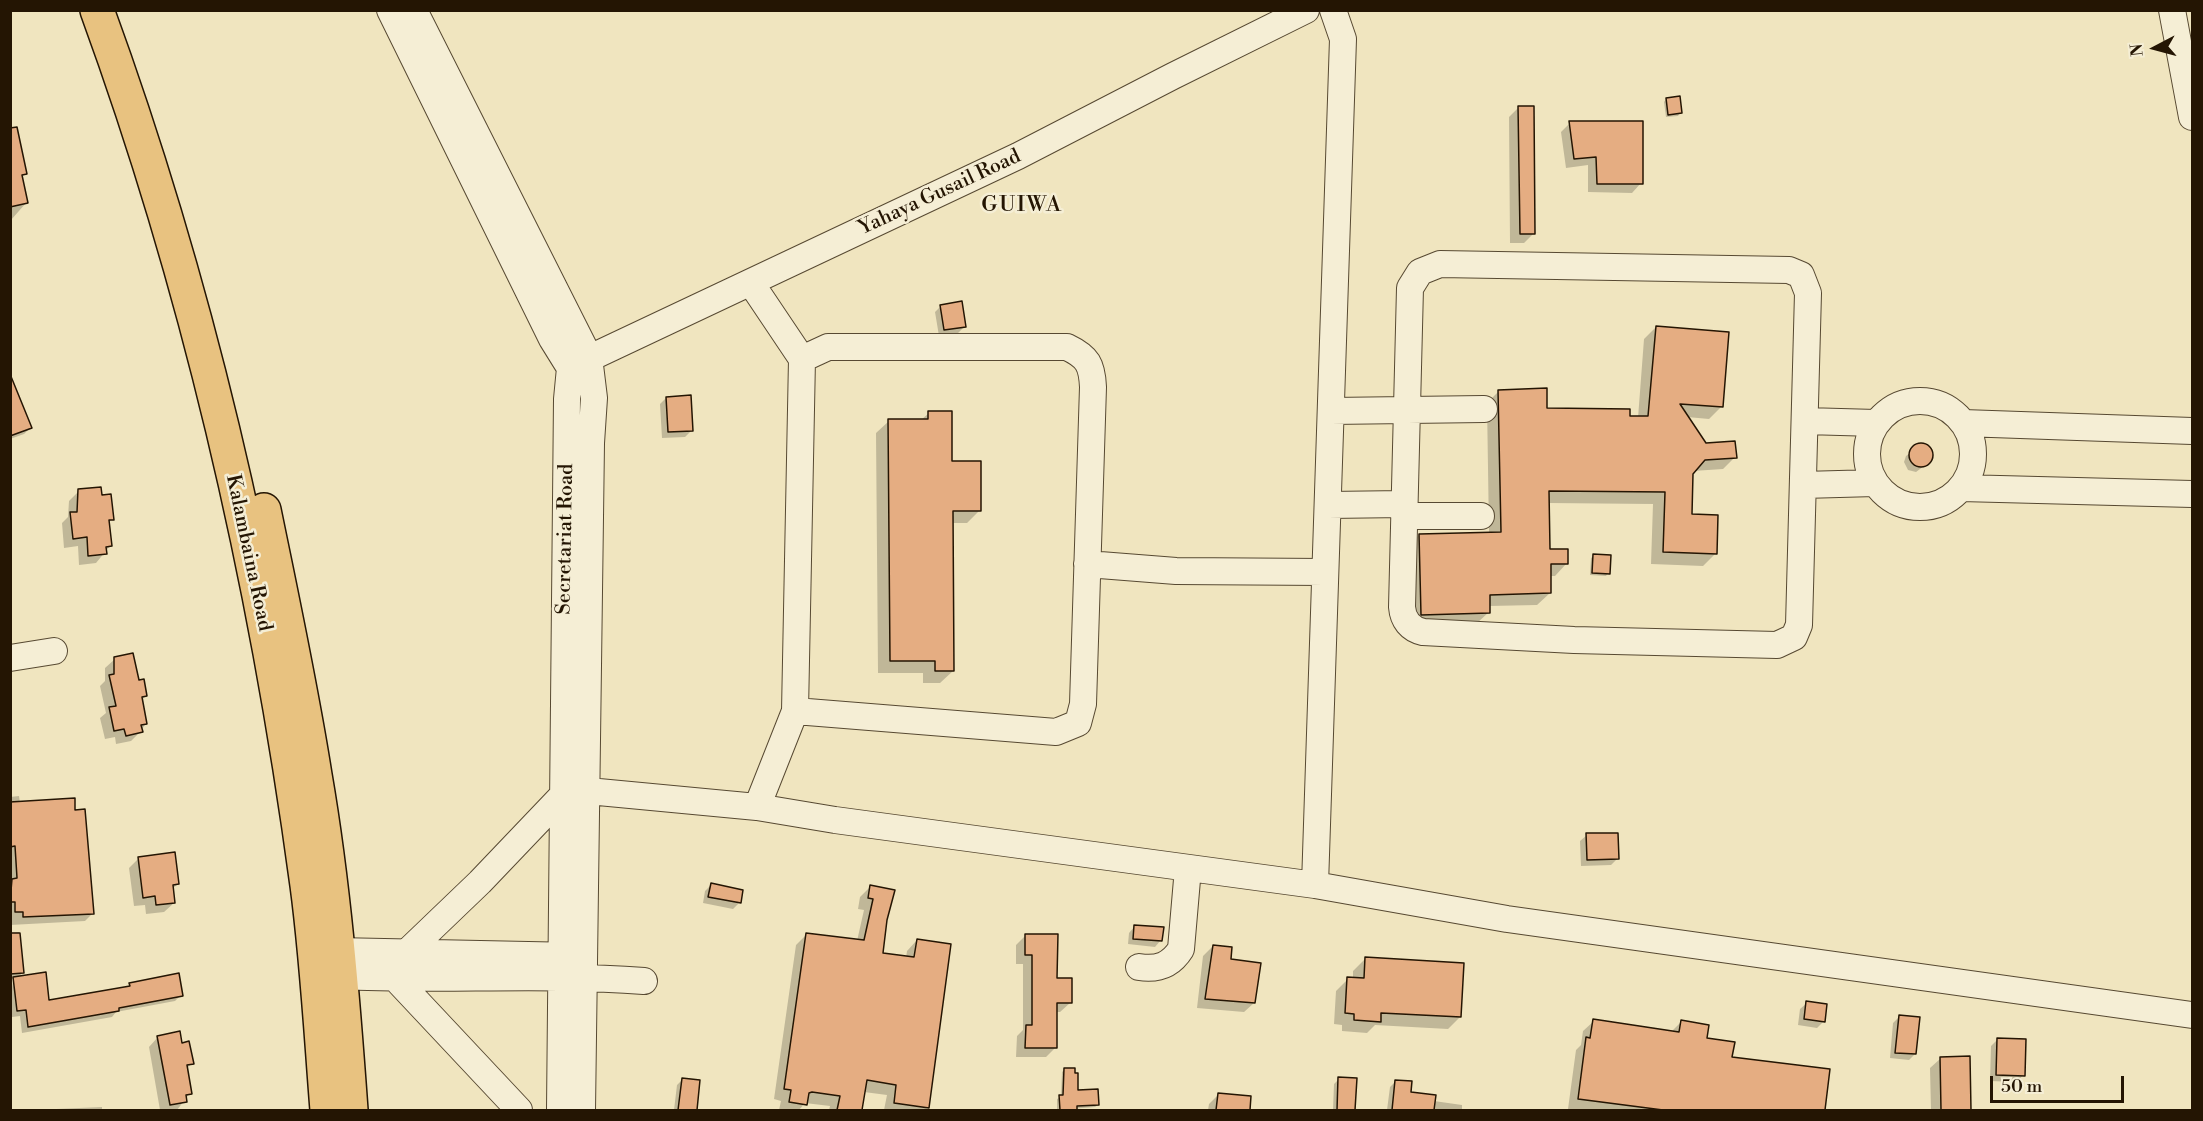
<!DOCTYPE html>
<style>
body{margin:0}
#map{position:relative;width:2203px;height:1121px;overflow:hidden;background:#f0e5bf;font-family:"Libre Bodoni",serif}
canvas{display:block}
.frame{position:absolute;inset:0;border:12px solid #241503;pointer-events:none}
.north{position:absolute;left:2125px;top:18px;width:60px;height:60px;-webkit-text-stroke:4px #f5eed5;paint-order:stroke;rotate:264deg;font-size:16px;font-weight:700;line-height:24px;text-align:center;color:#241503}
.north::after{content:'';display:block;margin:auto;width:21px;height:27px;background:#241503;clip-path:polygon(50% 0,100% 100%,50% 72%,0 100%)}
.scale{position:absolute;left:1990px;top:1076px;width:134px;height:27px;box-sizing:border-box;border:3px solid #241503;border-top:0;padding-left:8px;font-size:18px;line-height:21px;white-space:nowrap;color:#241503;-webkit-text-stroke:4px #f5eed5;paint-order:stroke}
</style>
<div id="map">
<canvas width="2203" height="1121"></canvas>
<div class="frame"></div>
<div class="north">N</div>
<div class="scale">50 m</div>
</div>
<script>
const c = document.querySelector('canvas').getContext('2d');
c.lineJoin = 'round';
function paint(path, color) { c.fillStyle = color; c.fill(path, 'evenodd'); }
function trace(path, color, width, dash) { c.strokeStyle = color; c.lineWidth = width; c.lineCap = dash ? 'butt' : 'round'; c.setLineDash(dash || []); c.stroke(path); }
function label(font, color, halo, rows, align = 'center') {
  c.font = font + ' "Libre Bodoni",serif'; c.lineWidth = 5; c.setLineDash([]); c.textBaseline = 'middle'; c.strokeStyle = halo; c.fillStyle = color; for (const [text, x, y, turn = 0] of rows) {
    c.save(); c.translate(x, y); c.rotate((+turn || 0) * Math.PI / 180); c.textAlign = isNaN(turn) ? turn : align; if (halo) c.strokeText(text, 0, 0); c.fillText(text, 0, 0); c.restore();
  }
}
const shadow = new Path2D(`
 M1666,99l14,14 -2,3 -12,1 -2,-15z
 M1519,107l15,126 -10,10h-14l-1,-126z
 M1570,123l71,60 -9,10 -44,-1v-27l-22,3 -5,-36z
 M10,145l15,29 -4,4 5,25 -15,17z
 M941,306l23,21 -6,6 -19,3 -4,-24z
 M1656,327l65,80 -12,12 -22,-2 19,28 29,12 -12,12 -30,2 -3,45 25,38 -12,12 -52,-2 2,-60 -105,-1v47l19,13 -12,13h-6l1,17 -13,12 -48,1v6l-13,12 -68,1 -1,-78 12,-12 70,-2 -2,-130 12,-12 47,19 92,8 6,-79z
 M666,398l26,32 -7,7 -23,1 -2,-34z
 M10,401l20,27 -6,6 -14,5z
 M929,413l22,49 29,48 -13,13h-16l2,148 -13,12h-17v-10h-45l-2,-240 13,-12 32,-1z
 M1921,445l6,2 4,8 -3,8 -12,9 -8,-2 -4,-8 2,-6z
 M79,491l21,6 12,22 -4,4 2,23 -14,17 -17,2 -1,-19 -14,2 -2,-25 6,-6 1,-16z
 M1594,556l14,17 -2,3 -16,-1 1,-17z
 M115,659l23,23 8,14 -5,4 5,23 -5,8 -10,10 -15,3 -1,-7 -10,2 -5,-21 6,-5 -6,-27 5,-5v-13z
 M19,796l1,7 54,9 19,101 -8,8 -75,4v-128z
 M1587,835l30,24 -6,6 -30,1 -1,-25z
 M139,858l39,26 -6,5 2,14 -10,9 -18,2 -1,-9 -11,1 -5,-38z
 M711,885l31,6 -3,12 -6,6 -30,-6 2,-12z
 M871,886l15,34 -5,35 25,3 1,-7 10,-11 10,168 -3,2h-40l3,-15 -23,-3 -3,18h-32l1,-4 -25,-3 -6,7h-20l2,-9 -7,-2 22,-154 10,-10 51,6 7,-31 -6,-1 2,-12z
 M1135,926l26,14 -6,7 -27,-3 1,-11z
 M19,932l4,40 -5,6 30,23 78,-13 4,-4 51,11 -6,6 -59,11 -4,5 -90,16 -2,-17 -8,1 -2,-10 3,-28h-3v-46z
 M1026,935l44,68 -10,9h-4l-1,36 -9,9h-30l1,-21 6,-6v-66h-7v-19z
 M1213,946l16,15 25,42 -10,9 -47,-4 6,-52z
 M1365,959l95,58 -12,12 -73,-4 -8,8 -25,-2v-6l-8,-1 2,-33 12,-12h5v-8z
 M1807,1003l16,19 -6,6 -19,-3 2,-16z
 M1899,1017l16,37 -6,6 -19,-2 3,-35z
 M1594,1021l76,12 11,-11 50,36 97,12 -5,40 -255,-1 8,-59 5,-5 2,-14z
 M158,1037l23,8 11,18 -6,6 4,24 -13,17h-17l-11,-63z
 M1998,1039l25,36 -6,7 -27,-1 1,-35z
 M1968,1058l2,52h-39l-1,-42 10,-9z
 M1065,1069l12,23 21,13 -3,2 -38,3v-11l4,-2 1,-25z
 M683,1079l16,2 -4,29h-21l3,-25z
 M1339,1079h16l-1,31h-21l1,-26z
 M1396,1081l14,12 24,8 28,4v5h-75l3,-23z
 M1218,1095l31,3 -1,12h-40l1,-6z
 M102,1107v3h-48l2,-1z`);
const building = new Path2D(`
 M1680,96l2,17 -14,2 -2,-17z
 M1518,106h16l1,128h-15z
 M1569,121h74v63h-46l-1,-27 -22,2z
 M17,127l10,47 -5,1 6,28 -18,4v-79z
 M962,301l4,26 -22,3 -4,-25z
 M1656,326l73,6 -6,75 -43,-3 26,39 29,-2 2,17 -32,2 -12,14 -1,40 26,1 -1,39 -54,-2 2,-60 -116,-1 1,58h18v15h-17v29l-61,2v18l-69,2 -2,-81 82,-2 -3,-142 49,-2v20l83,1v7h18z
 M10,374l22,54 -22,8z
 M691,395l2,36 -25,1 -2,-35z
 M928,411h24v50h29v50h-28l1,160h-19v-10h-45l-2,-242h40z
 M1909 455a12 12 0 1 1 24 0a12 12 0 1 1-24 0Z
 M101,487l1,8 9,-1 3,26h-5l3,26 -6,1 1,7 -19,2 -1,-19 -14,2 -3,-27h7l1,-23z
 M1593,554l18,1 -1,19 -18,-1z
 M133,653l6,27 5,-1 3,17 -5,1 5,27 -6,1 2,7 -17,4 -2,-7 -10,2 -5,-24 7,-1 -7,-31 5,-1v-17z
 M75,798v12l10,-1 9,105 -71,3v-5h-8v-10h-5l2,-23 5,-1 -2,-32 -5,1v-45z
 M1586,833h32l1,26 -32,1z
 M175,852l4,32 -6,1 2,18 -19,2 -1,-9 -12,2 -5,-41z
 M711,883l32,7 -2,13 -33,-6z
 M870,885l25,5 -8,30 -4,33 31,4 3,-18 34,5 -22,164 -35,-5 2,-18 -29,-5 -5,30h-25l3,-14 -28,-4 -3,1 -2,12 -18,-3 2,-12 -7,-1 22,-156 58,7 9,-41 -5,-1z
 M1134,925l30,2 -2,14 -29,-2z
 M10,933h10l4,40 -14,1z
 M1025,934h33l-1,44h15v25h-15v45h-32l1,-23h6v-70h-7z
 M1213,945l19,2 -1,12 30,4 -6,40 -50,-4z
 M1365,957l99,6 -3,54 -80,-4v9l-27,-2v-6l-9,-1 2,-36 17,1z
 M46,972l3,28 81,-14 -1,-3 50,-10 4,23 -64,12v3l-91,16 -2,-17 -9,1 -4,-34z
 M1806,1001l21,3 -2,18 -21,-3z
 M1899,1015l21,2 -4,37 -21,-1z
 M1593,1019l86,13 2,-12 28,5 -2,13 28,4 -3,15 98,12 -5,41h-162l-85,-11 8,-62 4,1z
 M180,1031l2,12 7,-2 5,23 -7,1 5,29 -6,1 1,7 -17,3 -13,-69z
 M1997,1038l29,1 -1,37 -29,-1z
 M1970,1056l1,54h-30l-1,-53z
 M1064,1068h11v5h3v17l20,-1 1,16 -22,1v4h-17l-1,-15h4z
 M1338,1077l19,1 -2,32h-18z
 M682,1078l18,2 -3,30h-19z
 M1395,1080l17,1 -1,11 25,3 -2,15h-42z
 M1218,1093l33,3 -1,14h-34z`);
const minor = new Path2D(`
 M390,10l162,329 18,29 -3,31 -7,711
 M414,10l175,347 5,41 -3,45 -9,667
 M2172,10l20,107
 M1440,264l349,6 12,5 7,18 -9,332 -5,12 -17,8 -203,-5 -151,-8c-13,-3 -20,-12 -21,-25l8,-319 10,-16z
 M751,283l51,76 -7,352 -38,96
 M575,365l443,-209 155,-80 133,-66
 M1867 454a53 53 0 1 1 106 0a53 53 0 1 1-106 0Z
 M1331,411l153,-2
 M1805,421l71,2
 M1963,423l229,8
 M1803,485l72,-2
 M1961,488l231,6
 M1328,505l76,-1
 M1404,516h77
 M1087,564l89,7 149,1
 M10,658l44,-7
 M795,711l261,21 22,-9 5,-19 10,-317c-1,-22 -5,-30 -26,-40h-239l-26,12
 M1315,885l28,-846 -10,-29
 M336,951l240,5
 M407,952l73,-70 83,-87 25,-4 169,16 78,13 480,65 192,34 685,96
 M1139,967c19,3 32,-2 42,-18l7,-81
 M339,976c102,5 203,-3 305,5
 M396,979l123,131`);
const major = new Path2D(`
 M97,10c103,282 170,578 210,875 10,74 14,150 20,225
 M264,510c18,88 37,176 51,265 19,110 28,224 36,335`);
const streetNames = [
 ["Yahaya Gusail Road",940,193,-25],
 ["Secretariat Road",566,539,-89],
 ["Kalambaina Road",248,553,78]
];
const quarterNames = [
 ["GUIWA",1022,206]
];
paint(shadow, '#0003');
paint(building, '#e5ad82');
trace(building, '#241503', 1.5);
trace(minor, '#574932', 28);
trace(major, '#241503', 36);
trace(minor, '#f5eed5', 26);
trace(major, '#e8c280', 33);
label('20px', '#241503', '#f5eed5', streetNames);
c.letterSpacing = '1.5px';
label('22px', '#241503', '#f5eed5', quarterNames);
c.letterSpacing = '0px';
</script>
